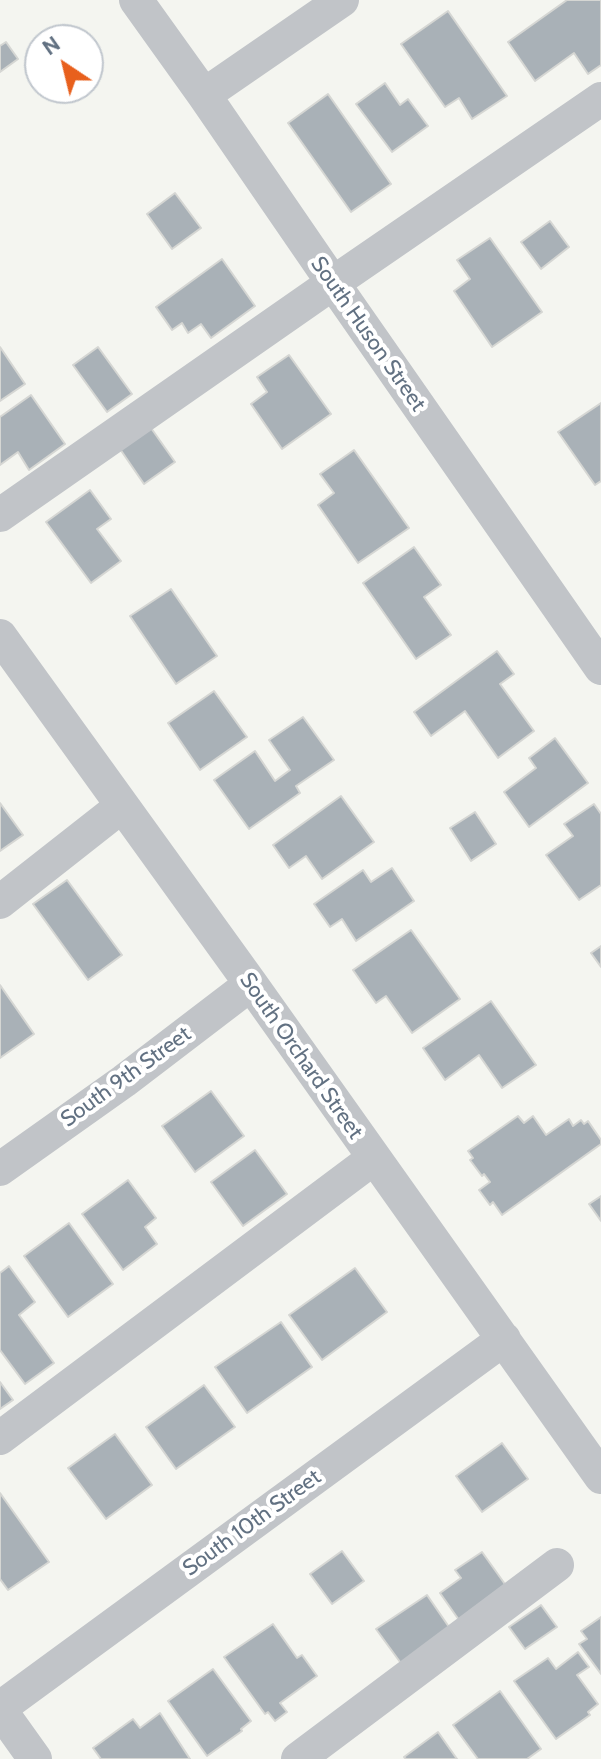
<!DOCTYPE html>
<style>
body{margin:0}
#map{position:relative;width:601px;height:1759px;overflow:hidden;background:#f4f5f0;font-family:Cabin,sans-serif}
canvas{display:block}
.north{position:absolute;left:24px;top:24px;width:80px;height:80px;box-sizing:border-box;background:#fff;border:2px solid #c0c6cd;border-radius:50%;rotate:325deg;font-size:22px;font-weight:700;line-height:32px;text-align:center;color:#627182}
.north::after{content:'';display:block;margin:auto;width:28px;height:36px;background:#e8601d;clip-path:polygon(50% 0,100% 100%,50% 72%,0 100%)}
</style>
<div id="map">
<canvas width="601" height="1759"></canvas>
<div class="north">N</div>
</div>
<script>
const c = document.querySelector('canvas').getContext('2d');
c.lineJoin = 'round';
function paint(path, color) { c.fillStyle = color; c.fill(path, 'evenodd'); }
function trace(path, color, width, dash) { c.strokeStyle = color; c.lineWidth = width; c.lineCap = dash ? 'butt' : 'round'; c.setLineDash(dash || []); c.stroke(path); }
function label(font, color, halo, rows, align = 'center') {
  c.font = font + ' Cabin,sans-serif'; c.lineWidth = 8; c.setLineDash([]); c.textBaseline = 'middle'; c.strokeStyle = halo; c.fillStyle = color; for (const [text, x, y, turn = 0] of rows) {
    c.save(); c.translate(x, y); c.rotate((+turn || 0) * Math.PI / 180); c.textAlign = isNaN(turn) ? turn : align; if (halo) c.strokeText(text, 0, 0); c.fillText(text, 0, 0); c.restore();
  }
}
const building = new Path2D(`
 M567,0h34v65l-13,9 -14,-21 -39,28 -27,-39z
 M448,11l59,85 -35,23 -13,-21 -14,9 -44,-63z
 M6,42l12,17 -18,13v-26z
 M385,83l15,22 8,-6 20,27 -36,26 -36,-48z
 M328,94l63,90 -40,28 -63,-89z
 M175,193l26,35 -29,21 -25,-35z
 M550,221l19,26 -28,22 -20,-27z
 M490,238l52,74 -50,35 -38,-56 16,-12 -13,-19z
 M222,259l33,47 -44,32 -10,-14 -13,9 -6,-10 -10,7 -16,-23z
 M0,347l25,37 -25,17z
 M98,347l34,47 -25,18 -34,-47z
 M289,355l42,59 -49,35 -31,-45 16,-12 -10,-15z
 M31,395l34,49 -36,26 -11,-18 -18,13v-48z
 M601,403v78l-6,4 -37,-53z
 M151,428l24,34 -31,22 -24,-35z
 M354,450l55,78 -51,35 -40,-58 16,-12 -14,-19z
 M90,490l21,29 -14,10 24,32 -30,22 -45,-61z
 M414,547l27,38 -17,12 27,38 -35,24 -53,-76z
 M171,589l46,67 -41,28 -46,-68z
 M497,651l17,23 -14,10 34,47 -36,27 -33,-47 -34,25 -17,-24z
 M214,691l33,46 -47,33 -32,-47z
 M303,717l31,43 -38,26 4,7 -51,36 -35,-49 41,-29 20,30 15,-11 -21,-30z
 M555,738l33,45 -59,44 -25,-35 32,-24 -7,-10z
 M341,796l33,46 -52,37 -16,-23 -17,12 -16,-23z
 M0,803l23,32 -23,16z
 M594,804l7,10v71l-22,15 -33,-45 27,-19 -9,-12z
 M475,812l21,32 -25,17 -21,-33z
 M392,868l22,33 -58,40 -14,-22 -12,8 -16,-23 49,-34 8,12z
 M67,880l55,75 -34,25 -55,-76z
 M411,930l49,69 -48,34 -26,-37 -10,7 -23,-33z
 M601,946v21l-10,-14z
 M0,985l34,49 -34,24z
 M491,1001l45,64 -34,23 -23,-33 -34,25 -22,-32z
 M211,1091l33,45 -49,36 -33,-46z
 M518,1116l6,7 9,-7 13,19 23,-16 4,7 8,-6 3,4 4,-3 13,19v4l-99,71 -9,-13 -3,3 -11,-15 11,-8 -6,-8 -2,2 -12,-16 3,-2 -5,-7z
 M255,1150l32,44 -44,32 -32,-44z
 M128,1180l28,38 -11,9 12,17 -34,26 -41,-56z
 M601,1196v25l-12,-17z
 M69,1223l44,61 -45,33 -44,-61z
 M9,1266l26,36 -16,13 35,48 -29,21 -25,-34v-77z
 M355,1268l32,44 -65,48 -33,-45z
 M281,1322l31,45 -65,46 -32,-46z
 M0,1382l13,18 -13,9z
 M204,1385l31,42 -59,42 -30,-42z
 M115,1434l37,51 -46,34 -38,-51z
 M502,1443l26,36 -46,33 -26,-36z
 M0,1493l49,69 -41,28 -8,-11z
 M342,1551l22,30 -32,23 -22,-30z
 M482,1552l25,35 -48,33 -19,-27 21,-15 -6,-8z
 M427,1595l22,32 -46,39 -27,-37z
 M541,1605l16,22 -32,22 -16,-22z
 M601,1617v57l-22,-30 8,-5 -6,-8z
 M273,1624l24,34 5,-3 15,21 -37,27 7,9 -12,9 -7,-9 -3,2 -41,-57z
 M578,1652l11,15 -12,8 21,29 -10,8 2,3 -34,24 -42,-58 34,-23 8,11z
 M213,1669l38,52 -10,8 1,2 -35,25 -39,-55z
 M500,1691l41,58 -14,10h-49l-25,-34z
 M160,1713l30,46h-89l-8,-11 40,-29 7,9z
 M438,1732l19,27h-51l-2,-2z`);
const minor = new Path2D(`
 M136,0l68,95 129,188 268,385
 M204,95l138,-95
 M0,515l333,-232 268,-184
 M0,636l251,348 350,493
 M0,902l122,-96
 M0,1169l124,-88 127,-97
 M0,1438l374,-280
 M0,1708l504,-369
 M0,1710l35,49
 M298,1759l259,-194`);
const streetNames = [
 ["South Huson Street",368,334,55],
 ["South Orchard Street",301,1056,55],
 ["South 9th Street",126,1077,-36],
 ["South 10th Street",252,1523,-36]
];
paint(building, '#a9b1b7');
trace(building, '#d5d6d3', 2);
trace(minor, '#c1c4c8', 34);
label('22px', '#627182', '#fff', streetNames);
</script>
